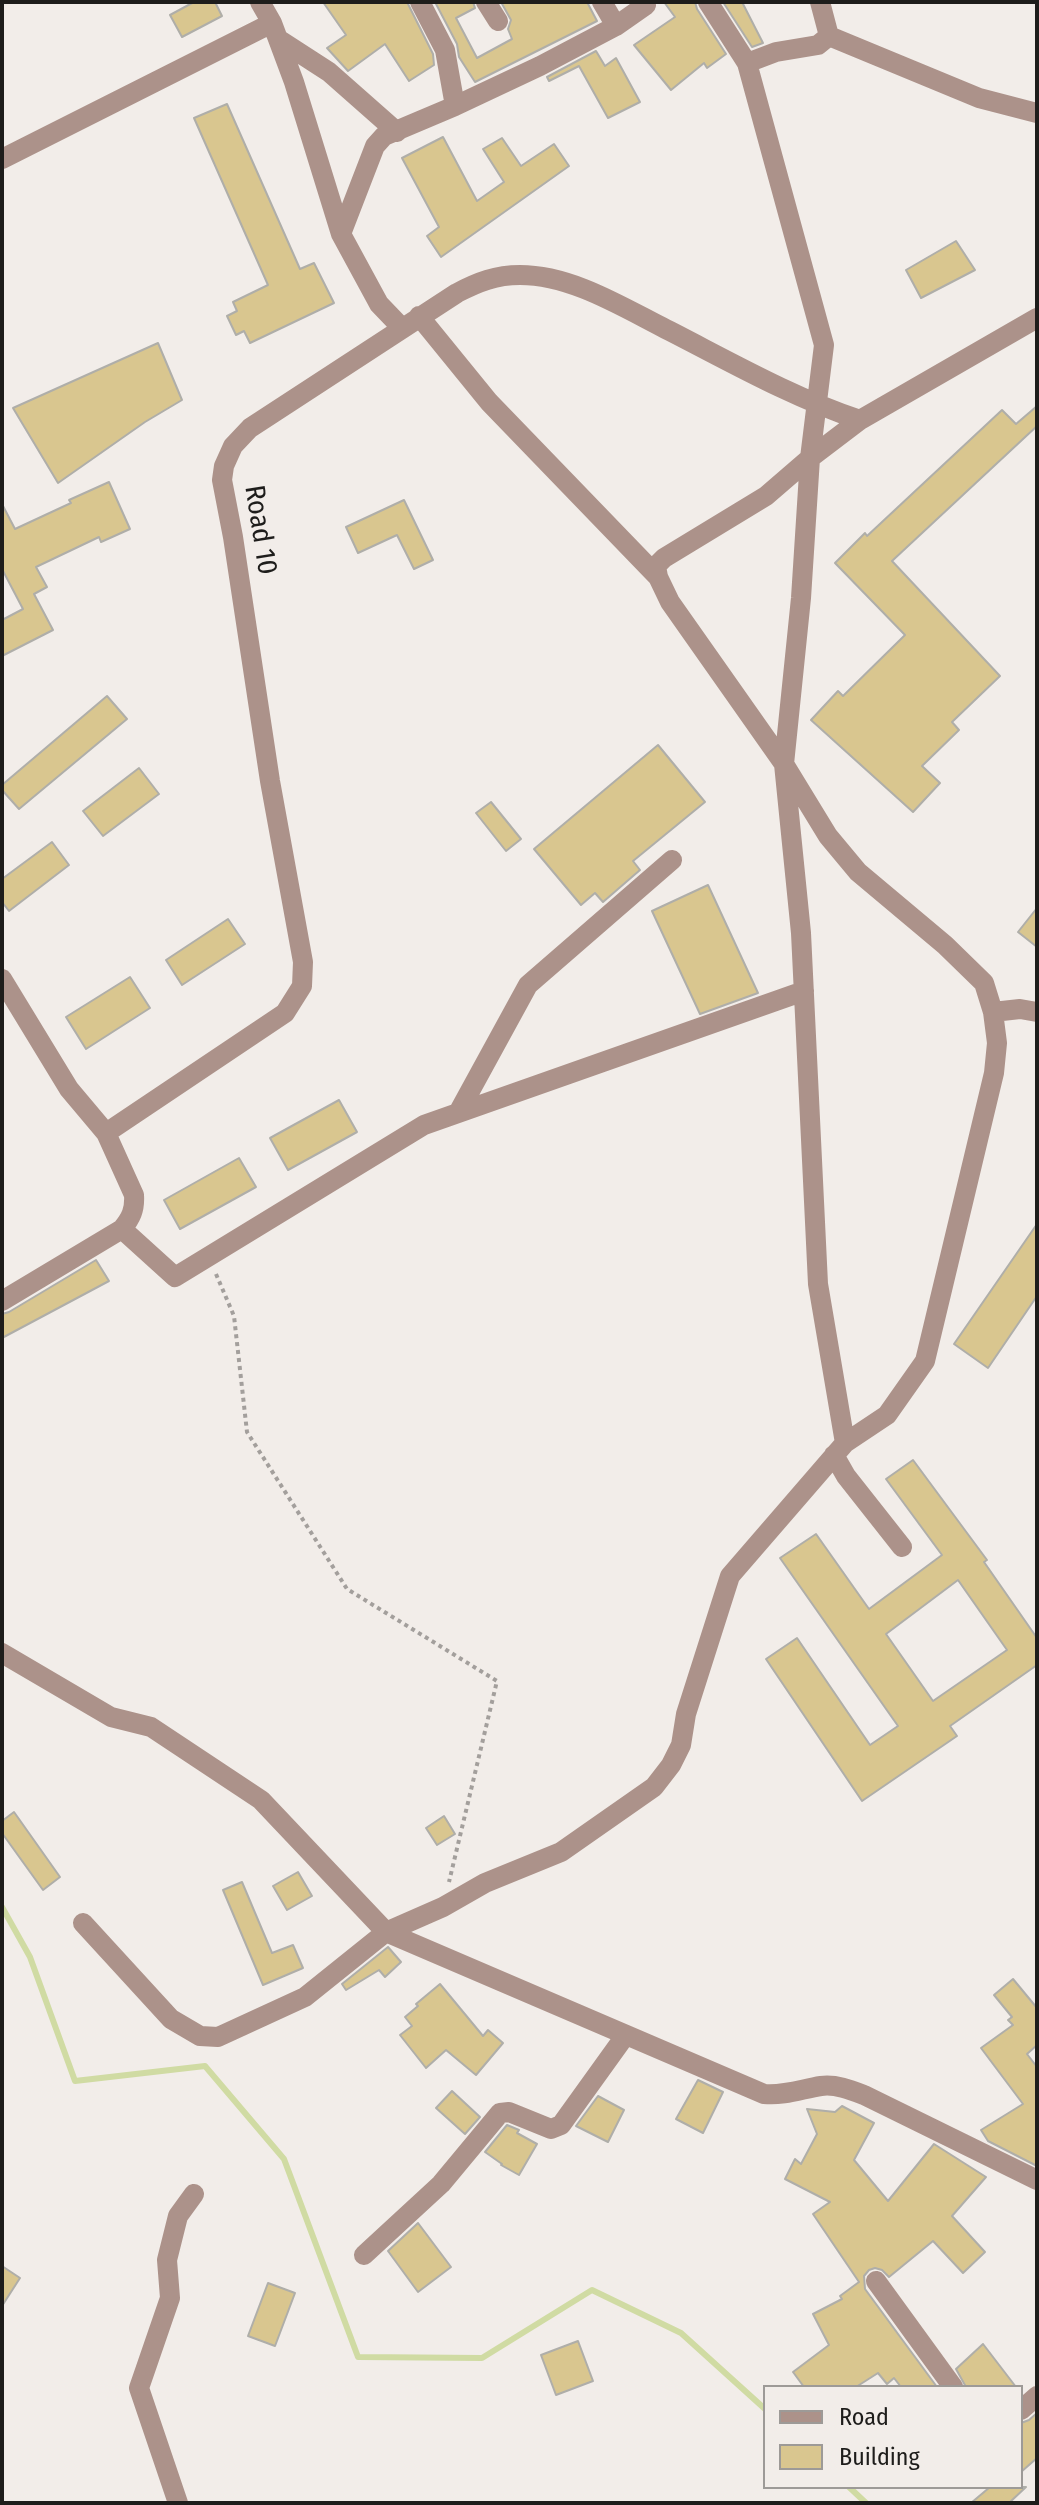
<!DOCTYPE html>
<style>
body{margin:0}
#map{position:relative;width:1039px;height:2505px;overflow:hidden;background:#f2ede9;font-family:"Fira Sans Condensed",sans-serif}
canvas{display:block}
.frame{position:absolute;inset:0;border:4px solid #1e1d1b;pointer-events:none}
.legend{position:absolute;left:763px;top:2385px;width:260px;height:104px;box-sizing:border-box;background:#f2ede9;border:2px solid #9d9a97;margin:0;padding:10px 14px;list-style:none;font-size:24px;color:#1e1d1b}
.legend li{display:flex;align-items:center;gap:16px;height:40px}
.legend b{width:40px;border:2px solid #9d9a97}
</style>
<div id="map">
<canvas width="1039" height="2505"></canvas>
<div class="frame"></div>
<ul class="legend">
<li><b style="height:10px;background:#ac928a"></b>Road</li>
<li><b style="height:22px;background:#d9c68f"></b>Building</li>
</ul>
</div>
<script>
const c = document.querySelector('canvas').getContext('2d');
c.lineJoin = 'round';
function trace(path, color, width, dash) { c.strokeStyle = color; c.lineWidth = width; c.lineCap = dash ? 'butt' : 'round'; c.setLineDash(dash || []); c.stroke(path); }
function paint(path, color) { c.fillStyle = color; c.fill(path, 'evenodd'); }
function label(font, color, halo, rows, align = 'center') {
  c.font = font + ' "Fira Sans Condensed",sans-serif'; c.lineWidth = 6; c.setLineDash([]); c.textBaseline = 'middle'; c.strokeStyle = halo; c.fillStyle = color; for (const [text, x, y, turn = 0] of rows) {
    c.save(); c.translate(x, y); c.rotate((+turn || 0) * Math.PI / 180); c.textAlign = isNaN(turn) ? turn : align; if (halo) c.strokeText(text, 0, 0); c.fillText(text, 0, 0); c.restore();
  }
}
const stream = new Path2D(`
 M2,1907l28,50 45,124 130,-15 79,93 74,198 124,1 110,-68 89,43 84,76
 M849,2487l17,16`);
const building = new Path2D(`
 M194,2h21l7,14 -40,21 -12,-22z
 M323,2h84l26,52 1,11 -25,16 -24,-37 -37,27 -21,-23 19,-13z
 M435,2h38l2,6 -19,10 21,40 35,-19 -4,-10 3,-9 -10,-18h86l10,19 -122,61 -16,-25 -2,-13z
 M664,2h31l2,7 29,45 -19,14 -3,-5 -33,27 -37,-45 41,-28z
 M723,2h19l21,41 -11,4z
 M596,51l9,15 11,-8 24,44 -32,16 -29,-52 -30,15 -2,-4z
 M227,104l73,165 14,-6 20,40 -84,40 -6,-12 -8,4 -9,-19 10,-5 -4,-9 35,-17 -74,-167z
 M443,137l34,64 27,-19 -21,-33 19,-11 19,28 33,-22 15,22 -128,91 -14,-21 12,-9 -37,-69z
 M956,241l19,29 -54,28 -15,-28z
 M158,343l24,57 -37,22 -87,61 -45,-75z
 M1037,406v20l-145,135 108,115 -48,46 7,8 -37,36 18,17 -27,29 -102,-92 27,-29 5,5 62,-61 -70,-72 30,-30 2,3 135,-126 14,14z
 M109,482l21,47 -29,13 -2,-5 -63,30 11,20 -13,7 19,36 -51,26v-36l21,-11 -21,-40v-65l13,25 56,-26 -2,-3z
 M404,500l29,60 -19,9 -17,-34 -39,18 -12,-26z
 M107,696l20,23 -108,90 -17,-19v-5z
 M658,745l47,57 -72,59 7,9 -37,32 -8,-9 -14,12 -47,-56z
 M139,768l20,26 -56,42 -20,-25z
 M491,802l30,37 -15,12 -30,-38z
 M52,842l17,23 -60,46 -7,-9v-23z
 M708,885l50,108 -58,21 -48,-103z
 M1037,908v39l-19,-15z
 M228,919l17,25 -63,41 -16,-25z
 M130,977l20,31 -64,41 -20,-32z
 M339,1100l18,32 -69,38 -18,-32z
 M239,1158l17,29 -76,42 -16,-29z
 M1037,1224v72l-49,72 -34,-24z
 M96,1260l13,21 -107,57v-24l7,-2z
 M913,1460l74,100 -3,2 53,76v27l-87,61 7,10 -95,65 -96,-142 31,-21 73,107 28,-19 -118,-168 36,-24 53,75 73,-54 -56,-76zM958,1580l49,70 -74,51 -47,-67z
 M14,1812l46,65 -17,13 -41,-57v-12z
 M444,1816l11,18 -18,11 -11,-17z
 M298,1872l14,24 -25,14 -14,-24z
 M242,1882l30,71 21,-8 10,23 -40,17 -40,-95z
 M388,1947l13,15 -16,15 -6,-7 -33,20 -4,-6z
 M1013,1979l24,29v37l-10,9 10,13v99l-49,-25 -7,-11 42,-26 -42,-56 32,-23 -5,-5 4,-3 -18,-22z
 M440,1984l43,52 5,-6 15,13 -27,32 -30,-25 -20,18 -26,-33 12,-9 -7,-9 13,-11 -2,-2z
 M698,2080l25,12 -20,41 -27,-14z
 M452,2091l28,26 -15,17 -29,-26z
 M598,2096l26,14 -16,32 -32,-16z
 M842,2106l32,17 -20,37 34,41 46,-57 52,33 -34,39 33,36 -22,21 -30,-32 -44,36 -7,-7 -7,-2 -6,2 -5,6 1,13 72,98h-36l-7,-9 -7,6 -9,-11 -22,14h-52l-11,-15 36,-27 -16,-31 29,-15 -2,-3 19,-14 -46,-68 17,-12 -45,-23 10,-20 6,5 16,-30 -10,-25 28,3z
 M507,2125l12,5 -2,3 20,11 -18,31 -18,-10 1,-1 -17,-12z
 M418,2223l33,44 -33,25 -30,-41z
 M2,2266l18,12 -18,28z
 M268,2283l27,10 -20,53 -27,-10z
 M578,2341l15,40 -37,14 -15,-40z
 M983,2344l33,43h-50l-10,-18z
 M1037,2413v45l-16,14v-49l8,-3z
 M990,2487h36l-17,16h-38z`);
const path = new Path2D(`
 M216,1274l18,42 13,116 100,157 150,92 -48,201`);
const minor = new Path2D(`
 M260,2l12,21 22,59 47,152 38,70 23,24
 M420,2l25,48 10,56
 M486,2l12,19
 M602,2l14,24
 M708,2l39,61 29,-11 42,-7 11,-9
 M820,2l9,34 150,62 58,15
 M278,39l51,33 68,60
 M747,63l77,282 -14,113 -9,140 -17,166 17,169 17,351 27,159
 M2,159l270,-136
 M341,234l34,-88 9,-10 71,-30 85,-40 76,-40 30,-21
 M419,316l70,86 169,175
 M2,979l67,110 37,44 28,62c1,15 -3,23 -12,34l-120,72
 M993,1012l27,-3 17,3
 M458,1113l70,-128 144,-125
 M106,1133l179,-120 17,-27 1,-24 -33,-181 -37,-244 -11,-57 2,-14 9,-20 17,-18 207,-135c21,-11 39,-18 63,-18 50,0 99,30 142,52 65,33 129,70 198,93
 M122,1229l53,48 249,-152 380,-134
 M834,1455l12,21 56,71
 M2,1653l109,64 40,10 110,73 125,132 378,162c20,2 38,-5 57,-8 15,-2 30,4 43,9l173,85
 M83,1923l88,96 29,17 18,1 87,-40 81,-65 57,-25 42,-24 76,-31 93,-65 17,-22 10,-20 5,-31 44,-138 115,-133 42,-28 38,-54 69,-288 3,-30 -4,-31 -9,-29 -39,-38 -87,-73 -30,-36 -44,-72 -114,-162 -12,-25 -2,-11 8,-8 102,-62 44,-38 50,-38 177,-102
 M364,2255l77,-71 59,-71 9,-1 42,17 10,-4 64,-89
 M876,2281l77,106
 M1021,2410l16,-14
 M178,2503l-39,-115 31,-90 -3,-38 11,-44 16,-22`);
const streetNames = [
 ["Road 10",260,530,81]
];
trace(stream, '#d0dba3', 6);
paint(building, '#d9c68f');
trace(building, '#afaea9', 2);
trace(path, '#a39f9c', 4, [4, 4]);
trace(minor, '#ac928a', 20);
label('28px', '#1e1d1b', '#f2ede9', streetNames);
</script>
